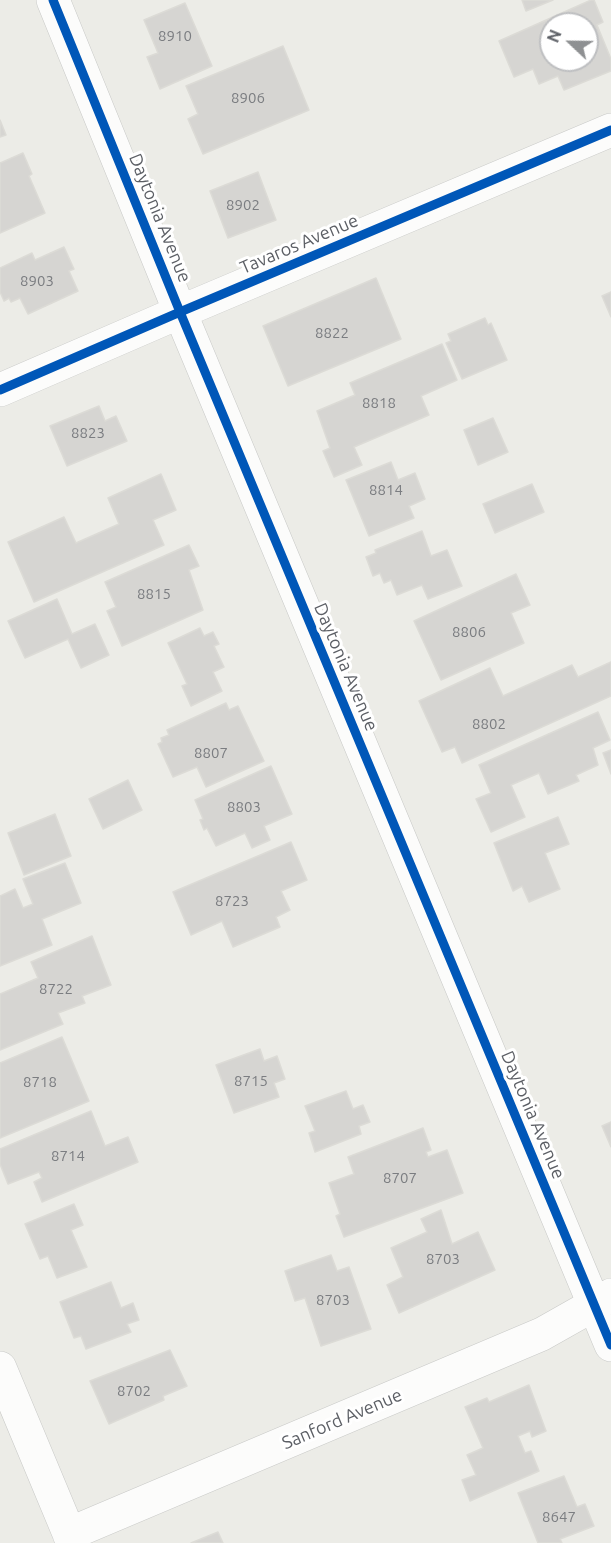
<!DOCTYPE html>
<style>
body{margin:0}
#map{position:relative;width:611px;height:1543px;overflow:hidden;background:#ecece7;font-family:Ubuntu,sans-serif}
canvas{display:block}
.north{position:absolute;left:539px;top:12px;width:60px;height:60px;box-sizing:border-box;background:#fff;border:2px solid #bebfc1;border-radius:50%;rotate:292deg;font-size:16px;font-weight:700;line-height:24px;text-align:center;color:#5c5f65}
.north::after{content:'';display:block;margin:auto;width:21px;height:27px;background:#8e9092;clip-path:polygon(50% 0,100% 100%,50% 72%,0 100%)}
</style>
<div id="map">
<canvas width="611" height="1543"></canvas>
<div class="north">N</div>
</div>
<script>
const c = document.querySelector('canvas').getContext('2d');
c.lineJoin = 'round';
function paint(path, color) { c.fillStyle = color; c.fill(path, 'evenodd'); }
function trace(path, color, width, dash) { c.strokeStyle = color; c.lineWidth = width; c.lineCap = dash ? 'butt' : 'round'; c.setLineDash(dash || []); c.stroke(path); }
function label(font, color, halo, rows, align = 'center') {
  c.font = font + ' Ubuntu,sans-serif'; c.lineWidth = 6; c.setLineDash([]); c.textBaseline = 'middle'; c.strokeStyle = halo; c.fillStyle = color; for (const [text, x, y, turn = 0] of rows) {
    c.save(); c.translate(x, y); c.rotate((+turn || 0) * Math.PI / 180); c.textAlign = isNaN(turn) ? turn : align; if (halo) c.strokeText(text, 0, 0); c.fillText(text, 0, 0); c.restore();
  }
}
const building = new Path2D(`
 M522,0h31l-27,11z
 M591,0h3l9,22 -6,3 14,34v12l-47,19 -6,-14 -19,8 -6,-15 -19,8 -15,-36zM551,24h36v36h-36z
 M185,3l27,63 -52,23 -13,-32 11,-4 -14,-33z
 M283,46l26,64 -106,44 -15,-35 10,-5 -12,-28z
 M0,120l6,15 -6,2z
 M23,153l9,21 -3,2 16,37 -45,20v-70z
 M258,172l18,48 -48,18 -18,-47z
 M64,247l10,22 -5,2 9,20 -50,23 -8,-16 -9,4 -2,-4 -5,3 -4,-9v-24l32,-15 3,7z
 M376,278l25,61 -113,47 -25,-60z
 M611,292v25l-9,-21z
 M485,318l3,7 3,-2 16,37 -45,19 -16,-36 5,-2 -3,-7z
 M442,344l15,36 -36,16 8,19 -75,32 8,18 -28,12 -11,-26 7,-3 -13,-37 38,-16 -5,-12z
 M99,406l6,15 11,-5 11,25 -60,25 -17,-40z
 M493,418l15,34 -30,13 -14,-35z
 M391,462l7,18 17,-7 10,26 -16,7 5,12 -45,18 -23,-56z
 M161,474l15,36 -23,10 11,25 -130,57 -26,-60 56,-25 12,26 43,-19 -11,-26z
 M532,484l12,28 -49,21 -12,-29z
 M422,531l9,25 16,-6 15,36 -34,13 -6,-14 -25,10 -6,-15 -7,3 -4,-10 -7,3 -7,-19 10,-4 -1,-3z
 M189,545l10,21 -10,4 14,40 -81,36 -15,-35 9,-4 -11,-25z
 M516,574l14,31 -19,8 13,30 -83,37 -27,-59z
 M57,599l15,35 23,-10 14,31 -28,13 -13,-29 -43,19 -17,-37z
 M200,628l4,8 9,-4 6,12 -5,2 10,21 -11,5 9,19 -31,15 -9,-20 5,-2 -19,-41z
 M611,662v34l-149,67 -7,-16 -13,5 -23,-51 71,-33 13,28 69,-31 6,12z
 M226,703l3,7 9,-4 26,55 -58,26 -9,-20 -24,10 -15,-33 4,-2 -1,-4 8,-3 -2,-5z
 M598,712l12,28 -17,8 5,17 -22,10 3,6 -31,13 -9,-21 -28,12 14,32 -34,15 -15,-33 15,-6 -12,-28z
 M611,750v24l-8,-21z
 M271,766l21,48 -28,12 6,14 -18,8 -7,-15 -29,13 -9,-18 -3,2 -4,-10 3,-1 -8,-19z
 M128,780l14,30 -39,19 -14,-30z
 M55,814l16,42 -47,19 -16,-42z
 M558,817l11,27 -24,9 15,36 -31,13 -7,-16 -9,5 -19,-48z
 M291,842l16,38 -26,11 9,19 -14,7 4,10 -47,20 -11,-26 -31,14 -18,-43z
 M65,863l16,40 -39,16 10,26 -52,21v-70l15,-7 8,19 10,-4 -10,-25z
 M92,936l19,49 -29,11 3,7 -27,10 5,11 -63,26v-56l38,-16 -7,-16z
 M62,1037l27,64 -89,37v-75z
 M260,1049l4,12 13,-5 8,23 -11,4 5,14 -45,16 -18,-48z
 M346,1091l7,18 10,-4 7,17 -11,4 2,8 -46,18 -6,-19 6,-2 -10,-25z
 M91,1111l14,35 23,-9 10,25 -96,40 -8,-20 8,-4 -3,-6 -31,12 -8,-20v-15z
 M611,1122v25l-9,-21z
 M423,1128l8,22 -5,2 2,5 19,-7 16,43 -119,44 -8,-21 4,-2 -11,-31 25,-9 -6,-17z
 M74,1204l9,21 -12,5 16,37 -30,11 -9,-22 -8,3 -15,-35z
 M441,1210l11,34 26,-12 17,38 -96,43 -12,-28 16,-8 -12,-29 36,-16 -6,-13z
 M331,1255l6,16 12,-4 22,62 -50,17 -16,-48 -10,3 -10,-30z
 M111,1282l10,26 12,-5 6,17 -12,4 4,8 -45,17 -5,-13 -7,2 -14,-36z
 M170,1350l17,36 -24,10 1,4 -55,24 -19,-43z
 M529,1385l17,46 -14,6 -2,-6 -12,5 7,17 6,-2 8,20 -69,30 -8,-21 14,-5 -9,-20 16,-7 -18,-41 22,-9 2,4z
 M564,1476l13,31 8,-3 9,22 -34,13 2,4h-24l-20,-50z
 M218,1532l5,11h-32z`);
const street = new Path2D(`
 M53,0l127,312 431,1033
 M0,390l180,-78 431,-182
 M0,1368l73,175
 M69,1534l473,-200 69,-39`);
const cycleway = new Path2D(`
 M53,0l127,312 431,1033
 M0,390l180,-78 431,-182`);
const numberNames = [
 ["8910",175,36],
 ["8906",248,98],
 ["8902",243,205],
 ["8903",37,281],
 ["8822",332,333],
 ["8818",379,403],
 ["8823",88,433],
 ["8814",386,490],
 ["8815",154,594],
 ["8806",469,632],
 ["8802",489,724],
 ["8807",211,753],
 ["8803",244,807],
 ["8723",232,901],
 ["8722",56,989],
 ["8715",251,1081],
 ["8718",40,1082],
 ["8714",68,1156],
 ["8707",400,1178],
 ["8703",443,1259],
 ["8703",333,1300],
 ["8702",134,1391],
 ["8647",559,1517]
];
const streetNames = [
 ["Daytonia Avenue",160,218,68],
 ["Tavaros Avenue",299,244,-23],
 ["Daytonia Avenue",346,667,67],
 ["Daytonia Avenue",533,1115,67],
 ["Sanford Avenue",342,1419,-23]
];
paint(building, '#d6d5d2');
trace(building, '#dcdbd6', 1.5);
trace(street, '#c8c9c7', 34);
trace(street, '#fcfcfb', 33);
trace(cycleway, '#0057b8', 9);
label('15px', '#7b7d81', null, numberNames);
label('18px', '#5c5f65', '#fff', streetNames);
</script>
